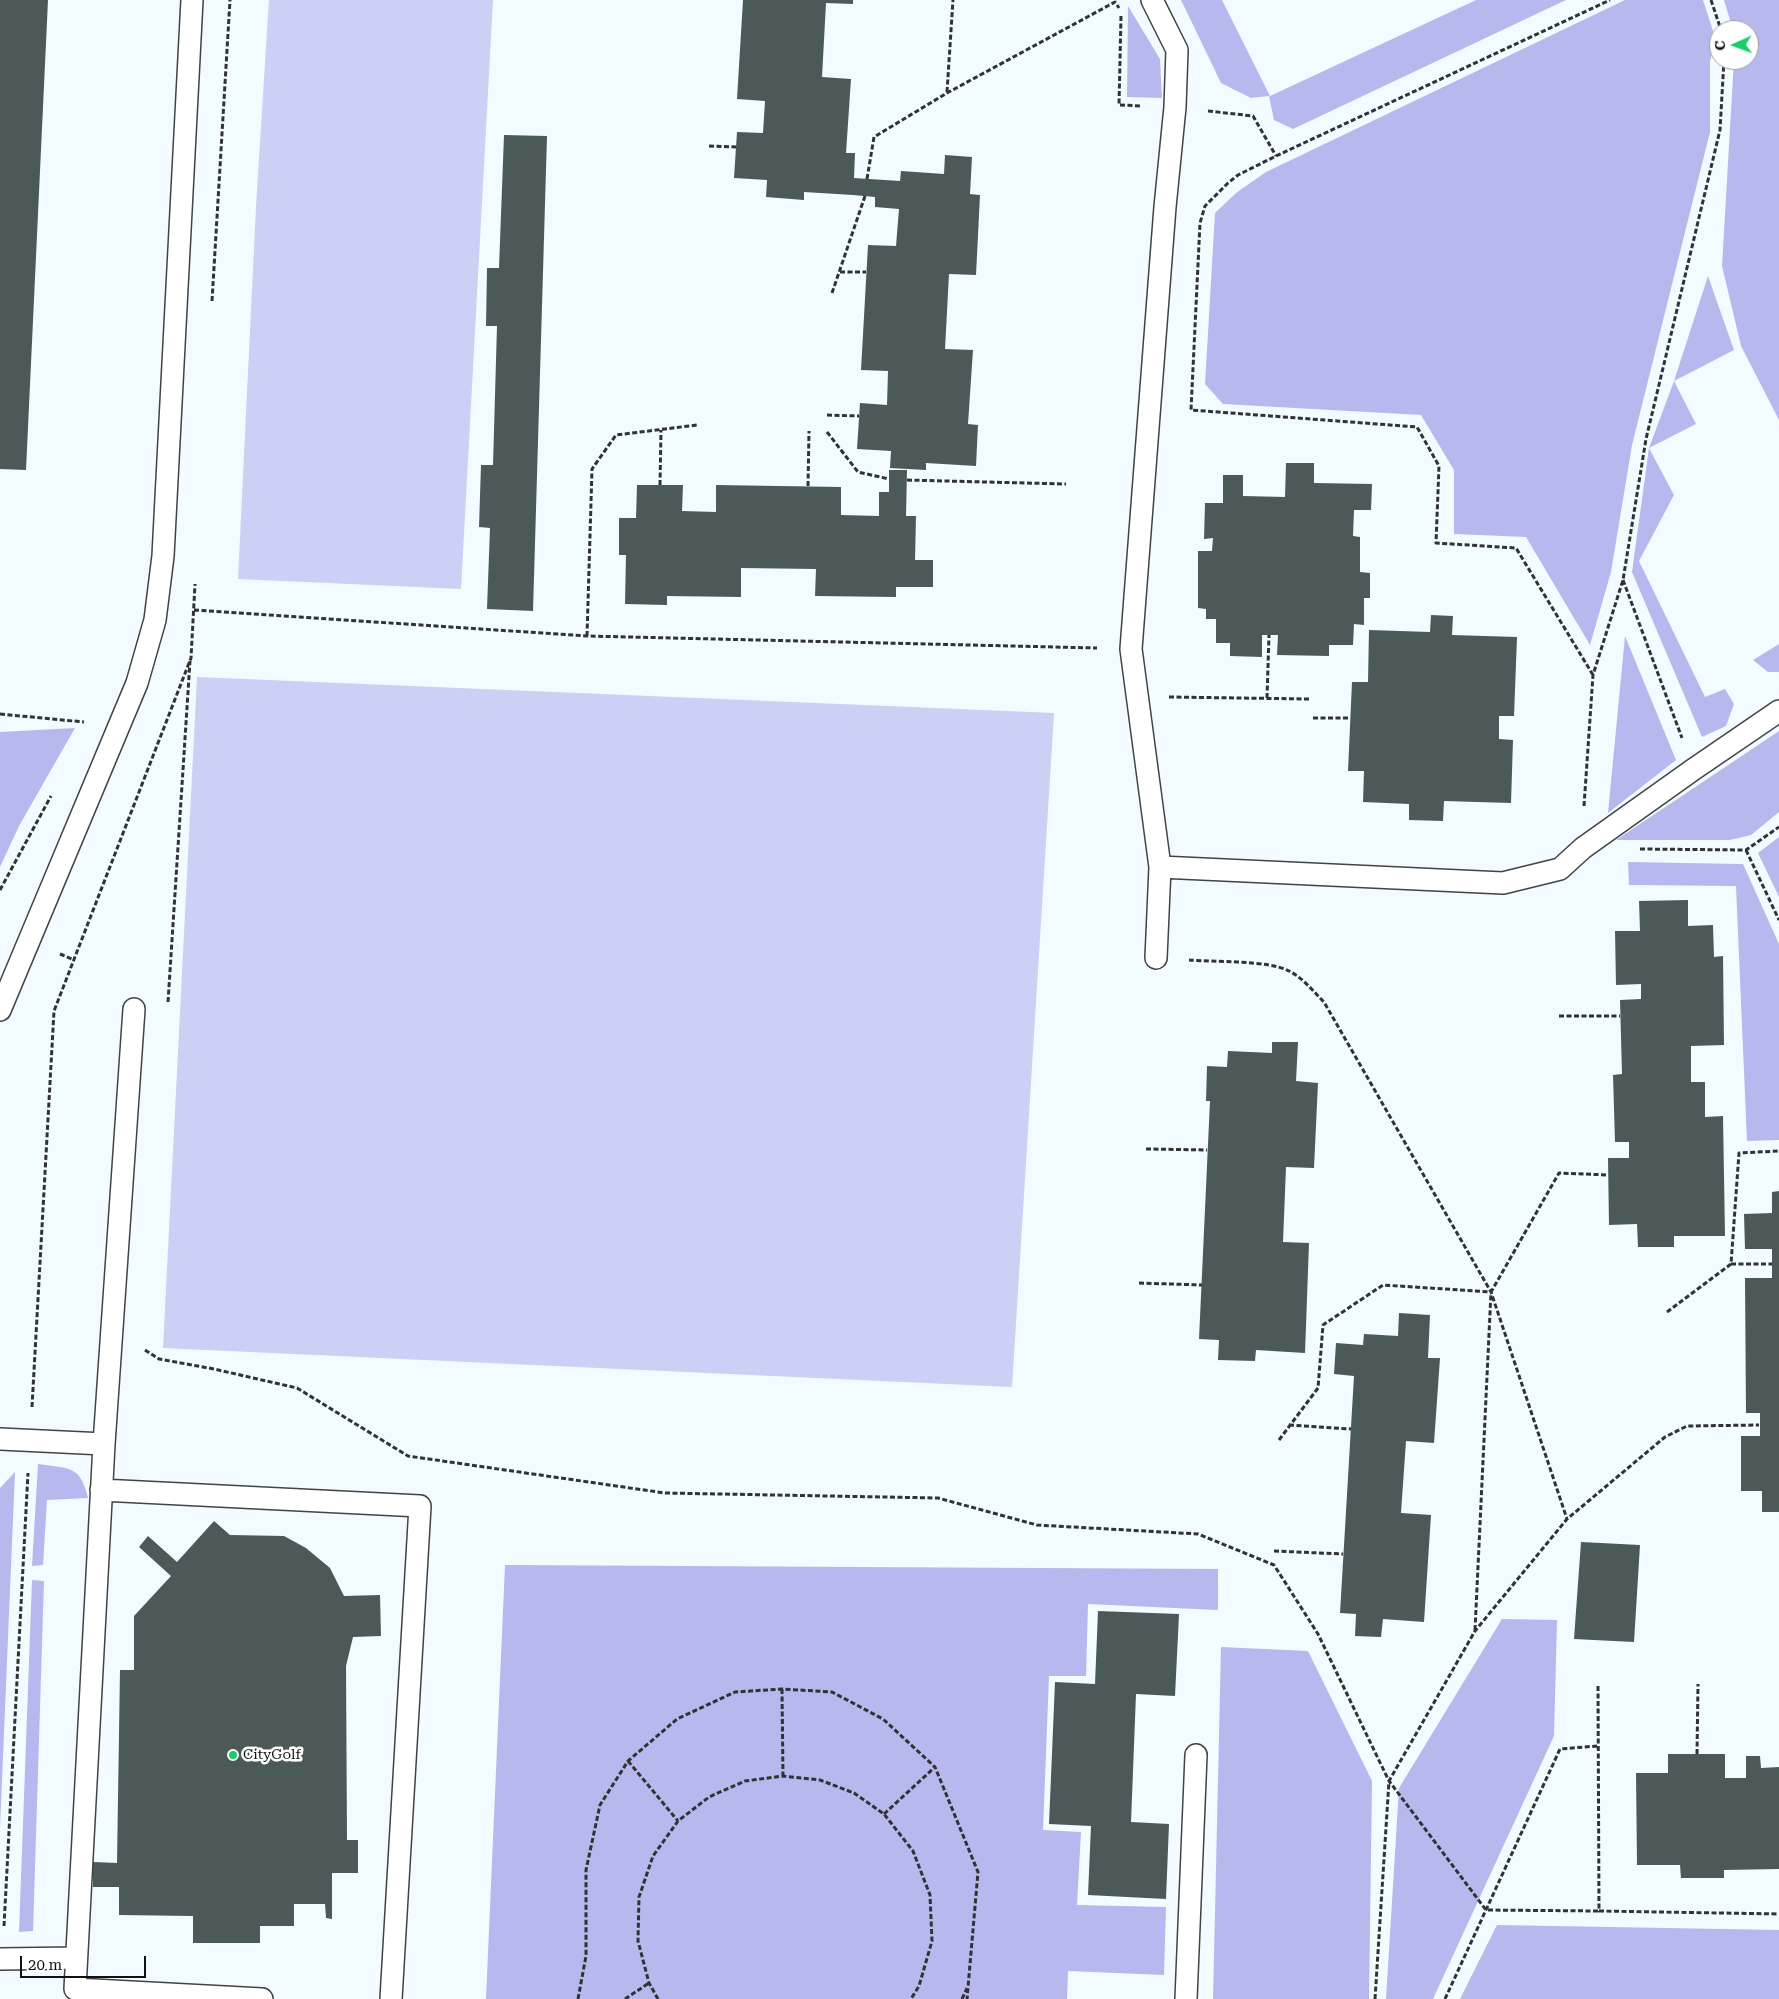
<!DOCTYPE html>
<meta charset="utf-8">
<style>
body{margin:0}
#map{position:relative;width:1779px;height:1999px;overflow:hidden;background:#f2fbff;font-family:"Roboto Serif",serif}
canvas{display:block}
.north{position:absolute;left:1709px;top:20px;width:50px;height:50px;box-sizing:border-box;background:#fff;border:1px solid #9f9f9f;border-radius:50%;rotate:268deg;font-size:14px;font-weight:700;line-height:20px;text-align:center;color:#101010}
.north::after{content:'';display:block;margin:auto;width:18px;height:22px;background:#19ce69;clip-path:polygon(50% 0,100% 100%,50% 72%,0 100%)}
.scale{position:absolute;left:20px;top:1956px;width:126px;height:22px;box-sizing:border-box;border:2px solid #101010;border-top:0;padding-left:6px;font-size:15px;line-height:18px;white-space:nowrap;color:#101010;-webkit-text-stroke:4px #fff;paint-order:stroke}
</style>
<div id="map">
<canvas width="1779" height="1999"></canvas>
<div class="north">С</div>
<div class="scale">20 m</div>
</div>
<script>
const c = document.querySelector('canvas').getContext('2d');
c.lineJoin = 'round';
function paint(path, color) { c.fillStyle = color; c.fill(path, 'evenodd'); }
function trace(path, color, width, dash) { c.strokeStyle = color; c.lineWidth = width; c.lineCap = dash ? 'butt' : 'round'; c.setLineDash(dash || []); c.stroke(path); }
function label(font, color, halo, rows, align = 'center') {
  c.font = font + ' "Roboto Serif",serif'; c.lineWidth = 5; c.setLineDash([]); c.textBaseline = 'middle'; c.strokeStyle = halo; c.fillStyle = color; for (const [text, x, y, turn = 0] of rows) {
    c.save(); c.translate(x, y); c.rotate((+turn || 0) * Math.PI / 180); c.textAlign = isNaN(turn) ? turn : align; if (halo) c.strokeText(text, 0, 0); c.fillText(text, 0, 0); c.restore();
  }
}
const green = new Path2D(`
 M1181,0h41l48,96 206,-96h90l-273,129 -19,-9 -5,-24 -18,2 -30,-15z
 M1625,0h78l13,40 -6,21v71l-78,313 -21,127 -21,73 -64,-108 -72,-3v-64l-33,-55 -198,-11 -18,-20 10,-171 21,-20 30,-21z
 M1724,0h55v420l-38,-74 -19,-80 12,-206h15v-30h-16z
 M1128,6l32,53 2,39 -35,-1z
 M1708,276l26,74 -60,31 22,43 -47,24 25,47 -35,66 66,136 20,-8 9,15 -8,22 -24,11 -70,-165 17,-124 25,-67z
 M1625,636l51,124 -68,53z
 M1779,644v28h-11l-15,-12z
 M75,728l-56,98 -19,41v-135z
 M1779,731v81l-28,23 -21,5h-114z
 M1779,837v60l-21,-44z
 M1628,862l115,2 36,80v196l-32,1 -11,-255 -107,-1z
 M38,1464c31,5 42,0 50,34l-41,2 -4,65 -11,1z
 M15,1472l-15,356v-340z
 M505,1565l713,4v41l-130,-6 -2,72h-37l-6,154 38,2 -4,73 89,2 -2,68 -96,-4 -1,28h-581z
 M32,1580l12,1 -11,350 -14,1z
 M1502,1619l55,1 -3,116 -121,263h-47l13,-211z
 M1221,1647l87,4 64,130 -3,218h-156z
 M1497,1925l282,5v69h-319z`);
const pitch = new Path2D(`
 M269,0h224l-32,589 -223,-10 18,-372z
 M197,677l857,36 -42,674 -849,-39z`);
const building = new Path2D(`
 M0,0h48l-22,470 -26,-1z
 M743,0h110v4l-27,-1 -4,74 29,2 -5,74h9l-1,25 46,3 1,-10 43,3 1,-19 27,2 -2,37 10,1 -4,80 -27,-1 -4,75 28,1 -5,74 10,1 -2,41 -50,-3v7l-36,-2 1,-17 -34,-2 3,-46 27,2 1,-34 -27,-1 7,-125 28,1 3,-37 -24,-2v-10l-22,-2 -49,-3v8l-38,-3 1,-17 -33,-2 3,-46 26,1 2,-32 -28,-2z
 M504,135l43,1 -14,475 -46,-2 3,-81 -11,-1 2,-62h12l4,-139h-11l1,-58h12z
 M1286,463h28v20l58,1 -1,26h-17l-1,26 7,1v35l10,1v25h-6v27l-10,-1 -1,21h-24v11l-52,-1 1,-20h-16v22l-32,-1v-13h-14v-24h-10v-10l-8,-1v-57h14l1,-13 -9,1 1,-36h18v-28h20v21l42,1z
 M889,470h18l-1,46h10l-1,44h18v27h-37v10l-81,-1 1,-27 -75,-1v29l-74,-1v9l-42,-1 1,-49h-7v-37h17l1,-33h46l-1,26 34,1v-27l125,2v28l38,1v-24h10z
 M1431,615l22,1 -1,19 65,2 -3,79h-15v23l14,1 -2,63 -67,-2 -1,20 -34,-1v-16l-46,-2 1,-31h-16l4,-89h16l1,-52 61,2z
 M1688,900v26l25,-1 1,32 9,-1 1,89 -33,1v36h14v35l18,-1 2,120h-51v11h-36l-1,-23 -28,1 -1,-67h21v-16h-14l-2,-67 9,-1 -2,-74 21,-1v-15l-25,1 -1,-54h25l-1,-30z
 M1272,1042h26l-2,39 22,2 -4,85 -28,-1 -3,75 26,1 -4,110 -49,-3 -1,11 -37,-1 1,-20 -20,-1 11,-238h-4l1,-35 20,1 1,-16 44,2z
 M1779,1191v321h-17v-21h-21v-55h19v-23h-14l-1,-135h27v-29h-27l-1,-35 28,-1v-21z
 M1399,1313l31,2 -2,43h12l-6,85 -28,-2 -5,72 30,2 -7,107 -41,-3 -2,18 -26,-1 1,-22 -16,-1 14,-237 -20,-2 2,-31 27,2 1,-11 34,2z
 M214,1521l16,14 54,1 22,12 24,20 14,28 36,-1 1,41 -28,1 -7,29 1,174h11v33h-26v46l-6,-1 -1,-14h-31v22h-34v17h-67v-27l-74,-1v-28h-26v-25l24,1 3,-193h14v-54l37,-40 -32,-29 9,-11 29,26z
 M1581,1542l59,3 -6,97 -60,-3z
 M1098,1611l81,3 -4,82 -39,-2 -5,128 38,2 -3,75 -78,-4 3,-69 -42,-2 6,-142 40,2z
 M1668,1754h57v24h21v-22h14l1,12 18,-1v102l-55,1v8h-43l-1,-13h-43l-1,-92h32z`);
const path = new Path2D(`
 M1711,0l10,30
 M1121,16l-2,89 23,1
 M947,92l6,-92
 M1208,111l45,5 23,40
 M709,146l27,1
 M867,179l7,-42 73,-44 168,-91 4,6
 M840,272h26
 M832,293l33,-97
 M212,301l18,-301
 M827,415l32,1
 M827,432l31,40 31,7
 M907,480l159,4
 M660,485l1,-55
 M808,486l1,-55
 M1623,580l59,158
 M194,610l393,26 510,12
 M587,636l5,-167 24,-34 81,-10
 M1593,675l-77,-127 -80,-5 3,-77 -22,-39 -226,-17 9,-187 5,-17 23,-23 10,-8 38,-19 334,-156
 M1169,697l140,2
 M1267,698l2,-63
 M0,714l84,8
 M1313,718h37
 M1584,806l9,-131 30,-95 23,-141 74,-309 4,-70
 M1640,849l106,1 33,-23
 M1746,850l33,70
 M0,890l51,-94
 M60,954l14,6
 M1189,960c25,2 79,0 100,11 14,7 24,20 35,31l167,290 76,227
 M168,1002l22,-341
 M1559,1016h61
 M1146,1149l61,1
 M1731,1264h41
 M1139,1283l63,2
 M1667,1312l64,-48 8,-111 40,-2
 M145,1350l14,9 55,10 83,19 111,68 257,37 273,5 99,27 161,9 76,31 44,69 71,147 97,129 113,1
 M32,1407l22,-396 137,-353 4,-74
 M1289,1425l62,4
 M1279,1440l39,-52 5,-63 60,-40 108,7
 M1274,1551l69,3
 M1475,1630l16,-338 68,-119 49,2
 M1598,1686l1,225 180,3
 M782,1689l1,87
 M1697,1754l1,-70
 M628,1761l50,60
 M884,1814l51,-47
 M4,1926l24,-453
 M578,1999l8,-43v-86l14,-65 28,-44 49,-42 58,-27 47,-3 50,3 51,27 52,48 43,105 -11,127
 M625,1999l24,-16
 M658,1999l-9,-16 -11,-42 1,-44 14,-41 25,-35 31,-24 36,-16 38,-5 37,4 34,13 30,21 29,37 17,44 2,46 -13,45 -8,13
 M962,1999l5,-11
 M1375,1999l14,-218 86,-150 92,-112 98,-82 22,-11 72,-1
 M1445,1999l115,-250 37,-3`);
const lane = new Path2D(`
 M1152,0l25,50 -2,57 -10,100 -34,442 29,218 -4,91
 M1160,867l343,16 57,-14 23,-21 111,-79 85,-58
 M134,1009l-30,435 -29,545 187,10
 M0,1010l137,-327 18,-63 8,-64 29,-556
 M0,1439l104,5
 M101,1490l319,16 -29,493
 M0,1959l76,-1
 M1186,1999l10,-244`);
const markers = [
 [233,1755,5,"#19ce69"]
];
const poiNames = [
 ["CityGolf",243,1755]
];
paint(green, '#b7b9ee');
paint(pitch, '#cad1f4');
paint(building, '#4b5958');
trace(lane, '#434343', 24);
trace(path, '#323232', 3, [5, 2.5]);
trace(lane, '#fff', 21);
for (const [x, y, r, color] of markers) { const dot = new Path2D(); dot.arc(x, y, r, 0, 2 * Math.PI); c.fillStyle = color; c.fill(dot); trace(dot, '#fff', 2); }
label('14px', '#101010', '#fff', poiNames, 'left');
</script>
